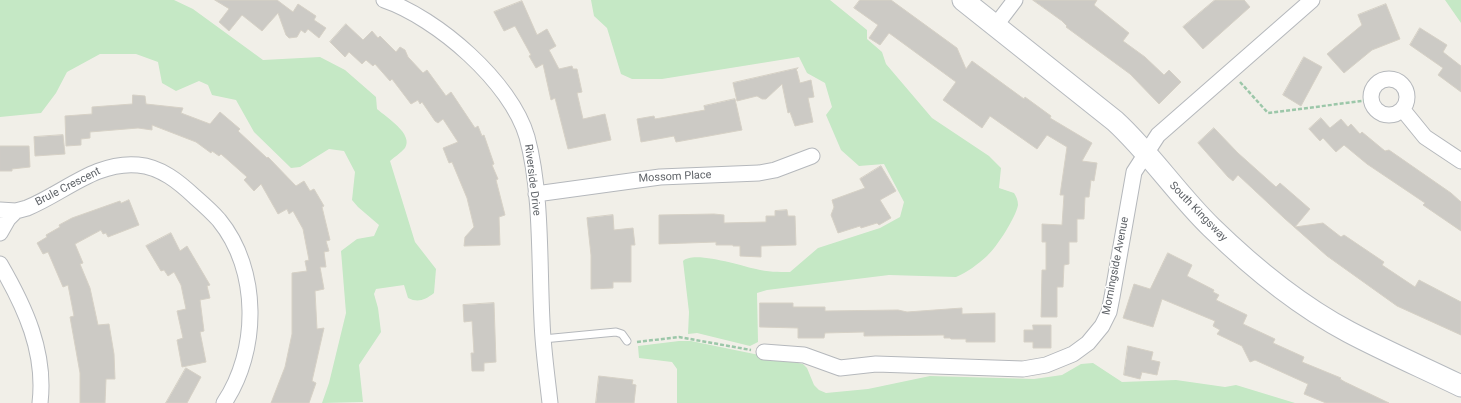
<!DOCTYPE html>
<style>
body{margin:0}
canvas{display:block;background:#f1efe8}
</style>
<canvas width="1461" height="403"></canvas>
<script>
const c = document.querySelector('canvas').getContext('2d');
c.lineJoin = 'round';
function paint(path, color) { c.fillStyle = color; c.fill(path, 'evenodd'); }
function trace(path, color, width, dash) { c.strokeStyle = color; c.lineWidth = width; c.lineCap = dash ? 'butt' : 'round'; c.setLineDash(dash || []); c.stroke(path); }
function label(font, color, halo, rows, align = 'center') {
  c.font = font + ' Roboto,sans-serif'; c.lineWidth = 3; c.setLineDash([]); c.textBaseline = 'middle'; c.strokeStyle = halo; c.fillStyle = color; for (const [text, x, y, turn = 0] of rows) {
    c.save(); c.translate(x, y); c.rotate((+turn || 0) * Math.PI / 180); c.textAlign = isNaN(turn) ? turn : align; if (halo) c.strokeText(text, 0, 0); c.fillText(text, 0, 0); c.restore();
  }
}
const green = new Path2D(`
 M0,0h174l19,9 70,51 57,-3 25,13 31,27 1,12c9,8 37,25 28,39 -4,5 -11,9 -15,13l25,81 21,27 -2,24c-9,7 -16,10 -26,5l-4,-13 -28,4 -2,5 4,14 3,24 -22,33 4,37 -41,1 7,-20 17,-70 -5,-62 16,-12 17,-3 5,-11 -21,-18 -6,-7 3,-28 -11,-21 -15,-2 -29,18 -9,1 -37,-36 -18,-32 -24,-5 -4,-10 -9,-4 -23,10 -14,-8 -4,-21 -22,-8h-36l-33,18 -11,21 -15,20 -41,4z
 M591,0h239l37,30v9l15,13 4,12 46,54 57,38 12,12 -2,20 15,5c2,3 4,7 4,12 -2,12 -21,42 -31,51 -9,8 -19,16 -31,21l-67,-2 -122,15 -10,3 1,49 -8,4 -53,-13 -9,1 1,-22 -6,-51c10,-11 59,5 73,8 11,3 23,3 34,3l28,-24 62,-20 20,-11 4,-15 -20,-38 -25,2 -18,-16 -15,-35 6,-8 -7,-24 -18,-10 -8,-16 -137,22h-30l-11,-5 -14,-46 -13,-12z
 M1445,0h16v23z
 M679,341h12l112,23 4,4 7,17 5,5 7,3 42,-4 62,-13 104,3 28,-4 19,-11 12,-1 29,19 54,-2 49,7 11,-2 59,18h-618v-34l-5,-7 -33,-4 -1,-12z`);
const building = new Path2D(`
 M215,0h62l16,12 5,-8 18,12 -2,4 12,8 -7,10 -11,-9 -3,4 -4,-3 -4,7 -8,1 -3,-3 -8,-22 -16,18 -20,-16 -13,16 -10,-9 10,-13z
 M860,0h31l66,48 9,21 6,-8 52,38 1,-2 26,19 -1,2 42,25 -10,18 15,2 -3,18 -3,-1 -2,17h-4l-1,22h-7v23h-8v22l-5,1 -1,22h-6v30h-16l1,-47h4v-28h-4v-18l20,1 2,-30h-4l7,-48 -20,-12 -10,14 -47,-33 -8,12 -39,-28 13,-18 -67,-49 -9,12 -11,-7 9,-13 -24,-17z
 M1033,0h64l-3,5 35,28 -6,8 22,16 19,18 5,-5 12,12 -22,22 -29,-30 -64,-47 1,-1 -5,-5z
 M1215,0h29l6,7 -47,42 -20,-22z
 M522,1l15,34 10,-6 9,17 -7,4 10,19 13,-3 1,3h4l5,23 -5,1 6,26 22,-5 6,26 -43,9 -13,-51 -4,2 -8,-36 -7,4 -7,-12 2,-1 -16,-29 -11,5 -10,-19z
 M1386,4l14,35 -28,11 -28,23 -17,-19 35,-29 -4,-10z
 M346,24l17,16 9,-9 6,7 2,-2 16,16 4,-5 5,3 3,7 15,16 4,-3 19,26 5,-4 24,36 3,-2 4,10 2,-1 10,29 -2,1 6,14 -2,1 9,35 -6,2 1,28 -36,1 1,-9 9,-10 -7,-29 -15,-36 -3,1 -6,-15 15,-6 -15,-23 -5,4 -3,-2 -13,-19 -2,2 -2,-4 -7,4 -19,-25 -2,2 -15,-17 -2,2 -7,-6 -4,4 -13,-12 -4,5 -15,-15z
 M1420,28l27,17 -4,7 18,14v26l-23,-17 5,-7 -33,-23z
 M1304,57l18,10 -21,39 -18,-11z
 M798,68l-2,2 1,1 3,12 11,-3 3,17 -6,1 5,24 -18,4 -5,-14 -2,1 -6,-29 -16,15h-4l-5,-3 -20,5 -4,-18z
 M133,95l12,1 1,8 37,4 -2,5 29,11 10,-12 20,17 -2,2 29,27 1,-1 28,29 8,-5 6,10 4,-2 10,17 -2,1 8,33 -4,1 3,10 -5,1 2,15h-6l4,22 -9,2 2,38 7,-1 -12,53 4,2 -7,20h-38l14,-36 7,-33v-61l15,-2 -2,-10 4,-1 -6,-31 -10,-18 -4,3 -2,-5 -9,5 -17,-30 -7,7 -10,-11 3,-3 -26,-23 -2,2 -7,-5 -1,2 -15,-11 -44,-17v5l-14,-2 -48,4v6l-9,1v6l-15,1 -1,-30 27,-2v-7l40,-3z
 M735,99l7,31 -66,12 -2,-6 -33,6 -4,-23 17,-3 1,3 50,-9 -1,-4z
 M1321,118l9,10 11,-9 7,8 3,-3 9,10 2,-2 23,19 4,-1 62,43 10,9v29l-38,-26 2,-2 -58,-39 -23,-19 -8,7 -13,-14 -3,3 -11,-12z
 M1214,128l24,25 38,34 4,-4 30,26 -15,18 28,-4 18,14 3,-2 40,27 -2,3 33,22 4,-7 42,22v33l-64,-29 -70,-50 -43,-38 -46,-43 -5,6 -5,-4 -30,-34z
 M63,135l2,19 -30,2 -1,-19z
 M0,146h29l1,21 -18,2v2h-12z
 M881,166l15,25 -16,9 11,18 -12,7 -2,-2 -16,5 -1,-2 -22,7 -7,-18 3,-8 -2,-7 33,-12 -5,-9z
 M129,200l10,25 -31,12 -2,-4 -3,1 -2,-4 -26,14 8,19 -3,1 10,24 8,37 11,-1 5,30 1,25h-9l-1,24h-25v-30l-10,-56 4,-1 -6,-31 -5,2 -15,-35 -5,2 -6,-11 10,-6 -1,-2 14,-8 -1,-2 13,-7 48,-17 1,2z
 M787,210l1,6h7l1,29 -35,1v11l-21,-1v-10h-7v-1h-17v-3l-57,2v-29l55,-1 10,1v8l42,-1v-6h9v-5z
 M613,215l1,15 19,-2 2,17h-4v37h-18v6l-22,1v-34l-4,-37z
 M171,233l9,18 7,-5 23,39 -3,1 3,12 -10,2 4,31 -4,1 6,30 -24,5 -5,-27 6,-2 -6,-27 9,-2 -5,-24 -7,-13 -6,4 -4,-6 -3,1 -15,-25z
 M1168,253l24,12 -5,11 27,14 -1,2 6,3 -3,5 31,15 -4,9 32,15 -2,4 31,14 -2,5 39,16 -1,1 5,3 44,21h-63l-22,-9 4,-10 -53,-24 -5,2 -8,-16 -25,-12 3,-4 -7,-4 2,-5 -53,-22 -9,28 -30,-9 11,-34 16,5z
 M494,303l2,59 -12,1v8h-12l-1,-18h3l-2,-32 -8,1 -1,-17z
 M760,303h33v4h32v4l73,-1 9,2 55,-4v6l33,-1v29h-29v-3h-15l-1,-1h-6v-3l-80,1v-4l-39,1 -1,5h-26v-10l-38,-1z
 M1033,325h18v23h-18v-6h-9v-12h9z
 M1128,346l25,6 -2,8 9,2 -3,13 -15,-3 -2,7 -16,-4z
 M186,368l15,9 -14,26h-21z
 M599,376l34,4 -1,4 4,1 -2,18h-38z`);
const path = new Path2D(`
 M1240,82l28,31 94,-12 8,-2
 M637,342l42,-5 72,13`);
const lane = new Path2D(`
 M543,339l73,-7 6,2 5,7`);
const street = new Path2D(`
 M384,0c53,18 127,82 143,137 15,55 12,127 15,184 1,28 5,55 8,82
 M996,25l19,-25
 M1371 97a18 18 0 1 1 36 0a18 18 0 1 1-36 0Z
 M1403,110l22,27 36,24
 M536,194l124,-17 99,-4 16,-3 37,-14
 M0,210l16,1 11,-3c37,-15 69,-47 111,-43 23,2 41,17 57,32 8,7 17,15 24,23 41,50 40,131 5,183
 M0,233l8,-14 8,-8
 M0,264c25,43 46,88 40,139
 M764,352l40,3 36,13 36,-4 147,5 23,-4 27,-11 15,-11 14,-17 7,-14 3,-15 22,-125 24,-37 154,-135`);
const secondary = new Path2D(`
 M963,0l152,121c35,32 62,73 96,106 41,40 87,78 138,105 36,19 75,36 112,54`);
const streetNames = [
 ["Mossom Place",675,177,-3],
 ["Riverside Drive",532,180,83],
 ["Brule Crescent",68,187,-27],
 ["South Kingsway",1198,212,46],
 ["Morningside Avenue",1116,266,-79]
];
paint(green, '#c5e8c5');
paint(building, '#cccac5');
trace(building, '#d6d1c6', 1);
trace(lane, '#b5b8bc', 9);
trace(street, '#b5b8bc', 17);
trace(secondary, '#b6babf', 23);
trace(path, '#9cc7a9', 2.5, [4, 2]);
trace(lane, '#fff', 7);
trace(street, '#fff', 15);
trace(secondary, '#fff', 21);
label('11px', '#5f6368', '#fff', streetNames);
</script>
